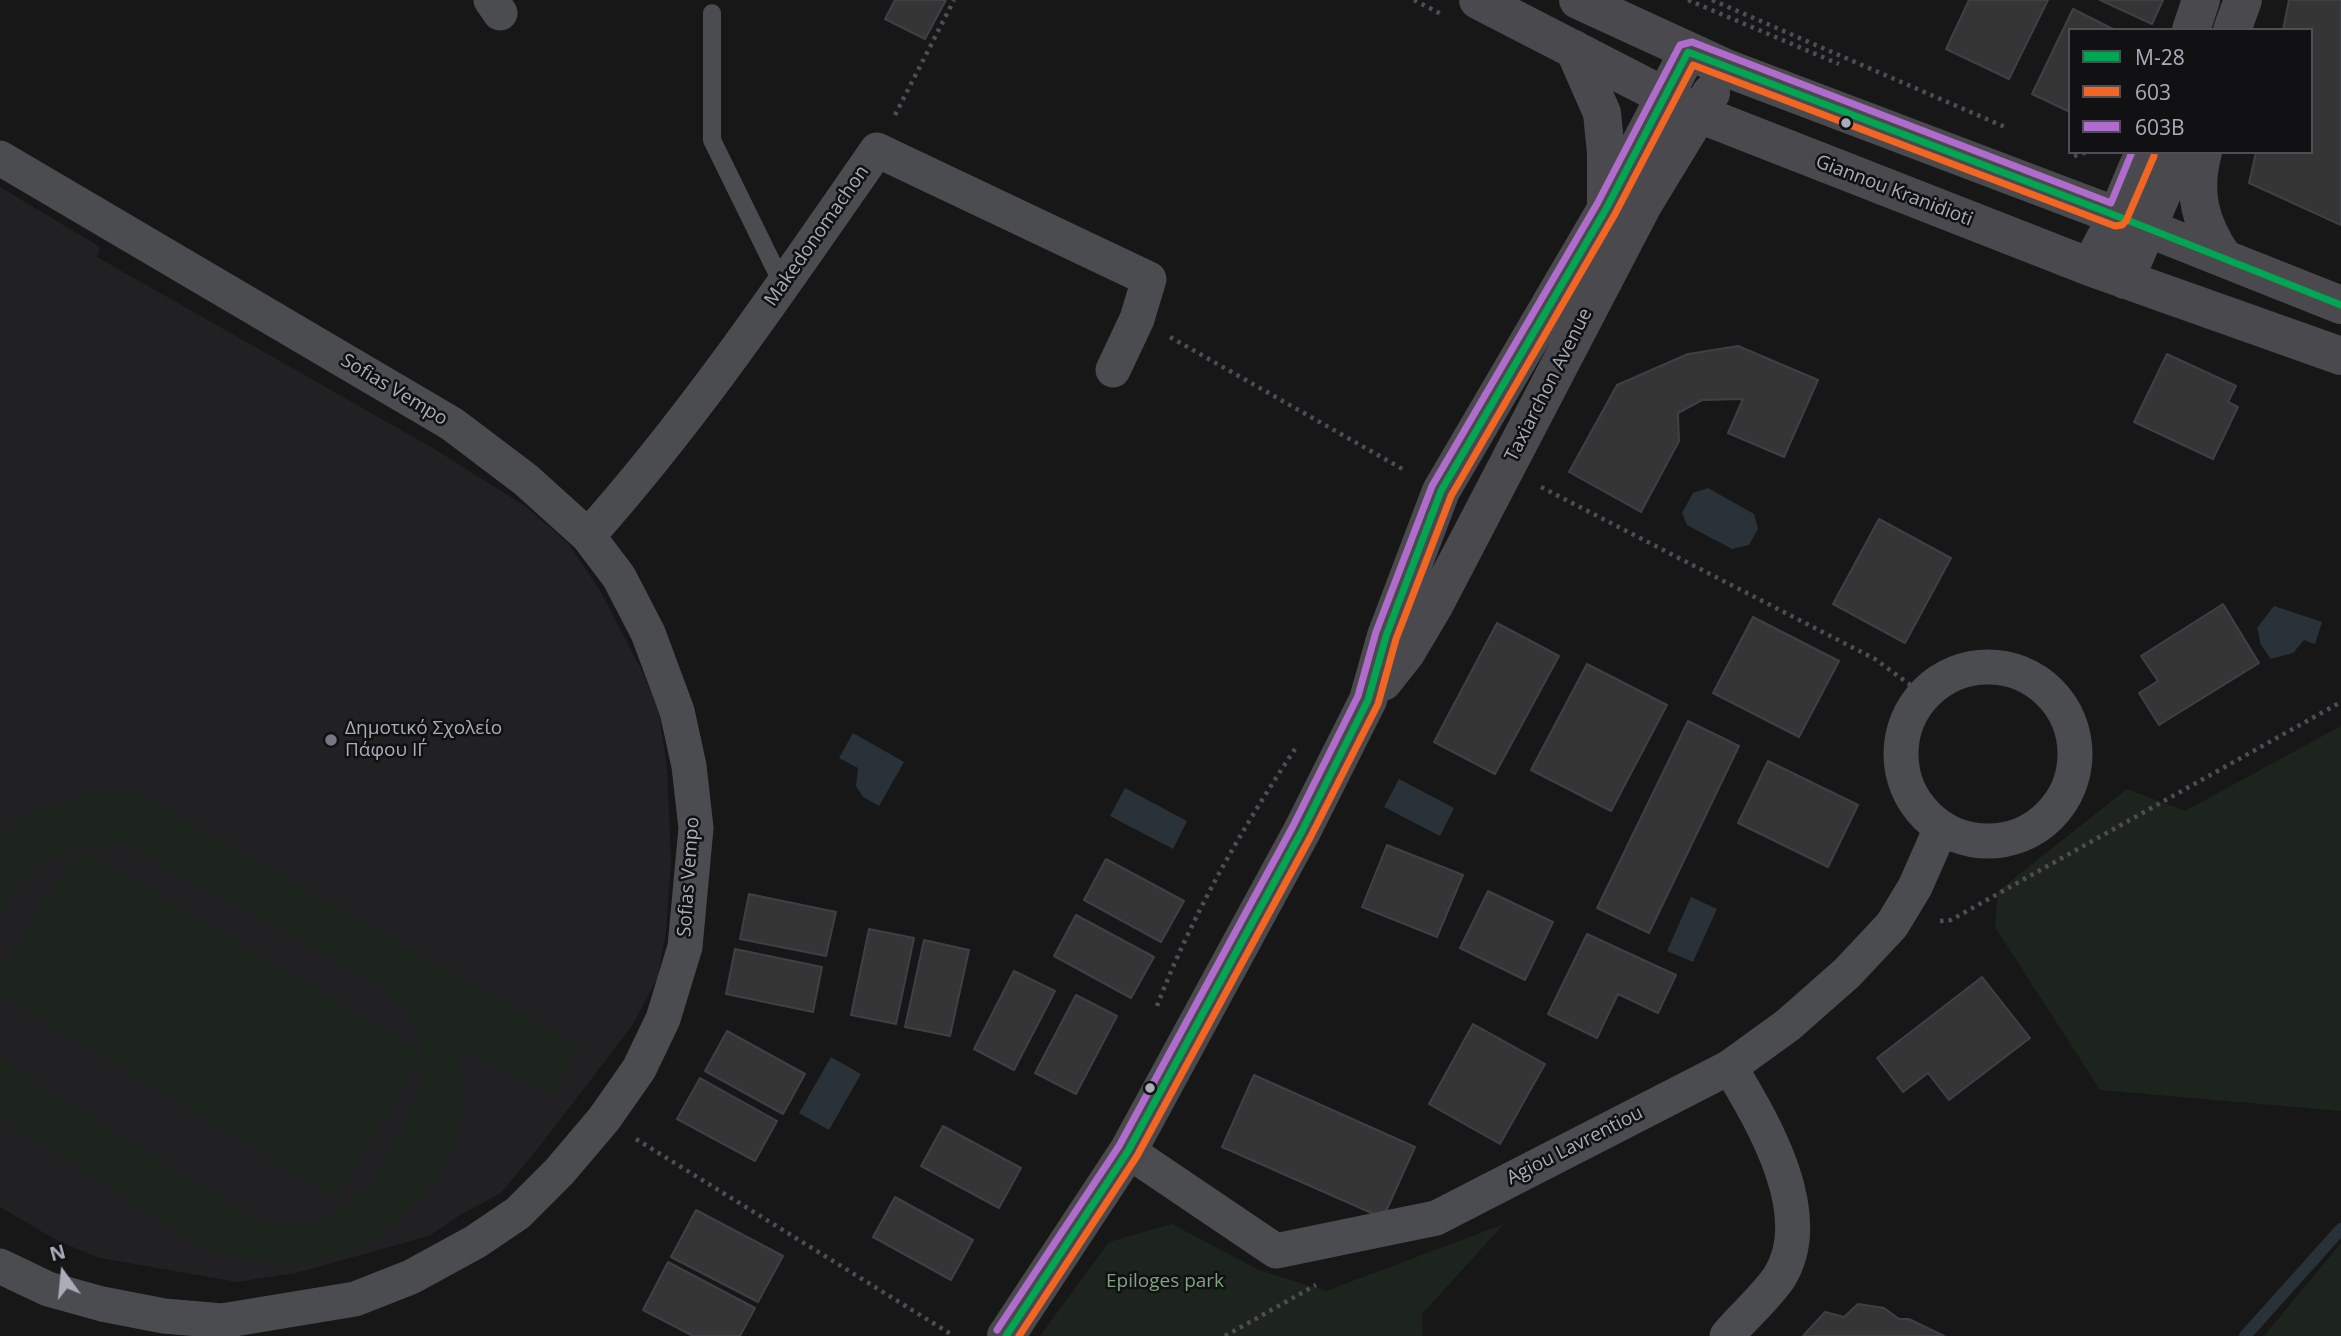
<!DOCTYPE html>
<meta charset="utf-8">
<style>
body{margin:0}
#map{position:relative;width:2341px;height:1336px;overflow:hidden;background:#171717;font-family:"Open Sans",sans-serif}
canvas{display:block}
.legend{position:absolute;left:2068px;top:28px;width:245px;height:126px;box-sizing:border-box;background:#111113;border:2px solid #4d4f55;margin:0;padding:9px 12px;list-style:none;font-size:21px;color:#a8adb8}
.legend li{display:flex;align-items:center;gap:14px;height:35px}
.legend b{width:35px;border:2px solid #4d4f55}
.north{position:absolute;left:28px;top:1238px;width:70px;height:70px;-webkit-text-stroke:5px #111113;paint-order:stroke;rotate:345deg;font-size:19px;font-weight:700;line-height:28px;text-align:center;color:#a8adb8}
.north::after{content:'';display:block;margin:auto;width:24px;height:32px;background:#a8adb8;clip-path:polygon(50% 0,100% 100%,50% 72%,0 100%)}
</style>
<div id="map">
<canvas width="2341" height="1336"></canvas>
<ul class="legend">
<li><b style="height:9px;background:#00a651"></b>M-28</li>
<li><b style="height:9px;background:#f26522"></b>603</li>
<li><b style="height:9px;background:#b06ccc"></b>603B</li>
</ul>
<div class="north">N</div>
</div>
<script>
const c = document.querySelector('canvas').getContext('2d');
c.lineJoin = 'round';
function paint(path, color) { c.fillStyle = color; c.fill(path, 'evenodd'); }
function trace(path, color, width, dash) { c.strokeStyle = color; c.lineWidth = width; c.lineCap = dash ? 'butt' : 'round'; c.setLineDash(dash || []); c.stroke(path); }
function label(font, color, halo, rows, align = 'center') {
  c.font = font + ' "Open Sans",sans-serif'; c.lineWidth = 5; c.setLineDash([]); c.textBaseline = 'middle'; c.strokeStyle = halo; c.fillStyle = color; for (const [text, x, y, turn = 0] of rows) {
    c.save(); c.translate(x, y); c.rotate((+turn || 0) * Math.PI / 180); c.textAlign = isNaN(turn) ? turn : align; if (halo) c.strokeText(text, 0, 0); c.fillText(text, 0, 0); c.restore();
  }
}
const built = new Path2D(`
 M0,187l100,60 -3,10 334,190 94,59 43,37 31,46 41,78 19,44 8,57 4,93 -5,70 -8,46 -26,49 -93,121 -38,46 -39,21 -33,22 -133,37 -59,9 -137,-24 -42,-17 -58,-34z`);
const green = new Path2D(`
 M2341,726v385l-241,-21 -105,-163 3,-36 129,-102 58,22z
 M136,792l444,254 -26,48 -93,-47c2,21 4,43 1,64 -16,89 -98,157 -190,152 -25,-1 -49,-9 -72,-17l-200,-129v-67l6,10 34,26 202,125 34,14h29l32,-14 31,-25 28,-44 21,-44 6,-42 -88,142 -335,-204v-24l79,-121c-32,6 -64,34 -79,62v-77l31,-22 57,-19zM124,844l256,141 32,31 12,37 -343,-204 17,-4z
 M1172,1224l87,46 67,21 178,-67 -82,90 1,22h-383l69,-94z
 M2341,1243v93h-77z`);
const water = new Path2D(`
 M1708,488l46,26 4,15 -9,16 -17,4 -45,-24 -5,-12 11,-20z
 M2274,606l48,16 -7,22 -11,-4 -11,13 -22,6 -10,-14 -4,-17z
 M853,733l51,29 -25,44 -16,-9 -7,-11 2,-18 -19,-10z
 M1399,779l55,29 -14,28 -56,-29z
 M1125,788l62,33 -14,28 -63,-33z
 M1691,897l26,12 -24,53 -26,-11z
 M831,1057l30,17 -32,56 -30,-17z`);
const stream = new Path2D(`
 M2245,1336l96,-107`);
const building = new Path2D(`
 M895,0h51l-21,39 -40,-20z
 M1969,0h79l-39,79 -63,-30z
 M2100,0h63l-11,24z
 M2289,0h52v225l-92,-42 7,-31h55v-122h-28z
 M2073,9l42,21h-45v82l-38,-18z
 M1738,346l80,34 -34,77 -56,-24 15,-34 -41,1 -24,13 1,28 -38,71 -72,-40 48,-87 71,-31z
 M2167,354l69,32 -8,16 10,5 -25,52 -79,-37z
 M1879,519l72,39 -46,85 -72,-39z
 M2223,604l36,59 -100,62 -20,-32 19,-12 -17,-25z
 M1753,617l86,44 -40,76 -86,-44z
 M1497,623l62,33 -64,118 -61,-32z
 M1587,664l80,41 -56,106 -80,-41z
 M1688,721l51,25 -90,187 -52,-25z
 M1768,761l90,44 -30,62 -90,-44z
 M1387,845l76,30 -26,62 -75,-30z
 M1106,859l78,42 -23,41 -77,-42z
 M1488,891l65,31 -28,58 -65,-32z
 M749,894l87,18 -10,44 -86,-17z
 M1076,915l78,42 -23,41 -77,-42z
 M869,929l45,9 -18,86 -45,-9z
 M1587,934l89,41 -18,38 -40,-19 -21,44 -49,-24z
 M924,940l45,10 -19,86 -45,-9z
 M735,949l87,18 -9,45 -87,-18z
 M1014,971l41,20 -41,79 -40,-21z
 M1982,977l48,61 -81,62 -21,-27 -25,19 -26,-34z
 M1076,995l41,21 -41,78 -41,-21z
 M1473,1024l72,40 -45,80 -71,-40z
 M727,1031l78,43 -22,40 -78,-43z
 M1254,1075l161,72 -32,71 -161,-71z
 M700,1078l77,43 -22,40 -78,-42z
 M943,1126l78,42 -22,40 -78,-42z
 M895,1197l78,43 -22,40 -78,-43z
 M696,1210l87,46 -25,46 -87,-45z
 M668,1262l87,46 -15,28h-47l-50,-26z
 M1858,1304l26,4 15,11h10l35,17h-141l22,-24 19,5z`);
const path = new Path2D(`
 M1414,0l27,14
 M1688,0l151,64
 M1712,0l293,127
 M895,115l59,-115
 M2074,156l13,-4
 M1170,337l236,134
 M1541,487l334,172 49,36
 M1940,921l11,-1 390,-218
 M1157,1006c35,-91 84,-176 138,-257
 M636,1139l318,197
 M1225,1336l91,-51`);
const lane = new Path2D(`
 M712,13v127l71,145`);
const street = new Path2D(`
 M491,0l9,13
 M0,158l452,266 74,56 62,56 31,41 29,56 29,78 12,55 7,62 -11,119 -22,72 -24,50 -35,50 -45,53 -41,41 -43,29 -64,35 -56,22 -133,22 -58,-5 -62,-12 -54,-15 -48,-23
 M588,536c107,-120 197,-254 289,-386l272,129 -12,40 -24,51
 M1901 754a87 87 0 1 1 174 0a87 87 0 1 1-174 0Z
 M1128,1151l148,100 160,-33 294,-151 58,-42 59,-52 45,-48 23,-38 26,-59
 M1727,1336c14,-17 42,-42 53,-60 38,-63 -18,-155 -50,-209`);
const secondary = new Path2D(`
 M1478,0l221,114 391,153 251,89
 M1578,0l148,68 391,148 224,89
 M2191,30l10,-30
 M2232,30l11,-30
 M1574,49l28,64 4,40v50
 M2203,152c-11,41 -3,71 20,105
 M2090,267l27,-51 27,-64
 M2125,280l55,-128
 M1383,682l23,-29 29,-49 209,-401 67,-110
 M1006,1336l122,-185 174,-320 66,-131 18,-64 55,-145 165,-282 82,-157`);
const bus1 = new Path2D(`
 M1006,1336l122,-185 174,-320 66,-131 18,-64 55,-145 165,-282 82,-157 429,164 224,89`);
const bus2 = new Path2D(`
 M1019,1336l118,-180 174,-320 67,-132 18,-65 55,-143 164,-282 78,-149 422,161 7,-1 4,-4 28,-65`);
const bus3 = new Path2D(`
 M997,1330l122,-184 174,-320 65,-130 18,-64 56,-146 165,-282 83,-159 12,-3 419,161 21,-51`);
const markers = [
 [1846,123,6,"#a8adb8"],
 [331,740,7,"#757880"],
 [1150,1088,6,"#a8adb8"]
];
const streetNames = [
 ["Giannou Kranidioti",1894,191,21],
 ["Makedonomachon",817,236,-55],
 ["Taxiarchon Avenue",1549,385,-63],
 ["Sofias Vempo",394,390,31],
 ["Sofias Vempo",689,877,-86],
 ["Agiou Lavrentiou",1575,1146,-27]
];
const poiNames = [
 ["Δημοτικό Σχολείο",345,729],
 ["Πάφου ΙΓ΄",345,751]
];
const parkNames = [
 ["Epiloges park",1165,1282]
];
paint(built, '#212123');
paint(green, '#1d241e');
paint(water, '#2a3239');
trace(stream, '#2a3239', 12);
paint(building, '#353536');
trace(building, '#3f4043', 2);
trace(path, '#4d4e52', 4.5, [3.5, 5]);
trace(lane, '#4b4c50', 18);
trace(street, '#4b4c50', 35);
trace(secondary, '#4a4a4e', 38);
trace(bus1, '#00a651', 7);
trace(bus2, '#f26522', 7);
trace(bus3, '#b06ccc', 7);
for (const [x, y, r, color] of markers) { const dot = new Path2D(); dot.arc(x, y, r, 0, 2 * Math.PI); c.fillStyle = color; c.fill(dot); trace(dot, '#111113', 2.5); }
label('19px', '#a8adb8', '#111113', streetNames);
label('19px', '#a8adb8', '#111113', poiNames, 'left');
label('19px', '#7fa381', '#111113', parkNames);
</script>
